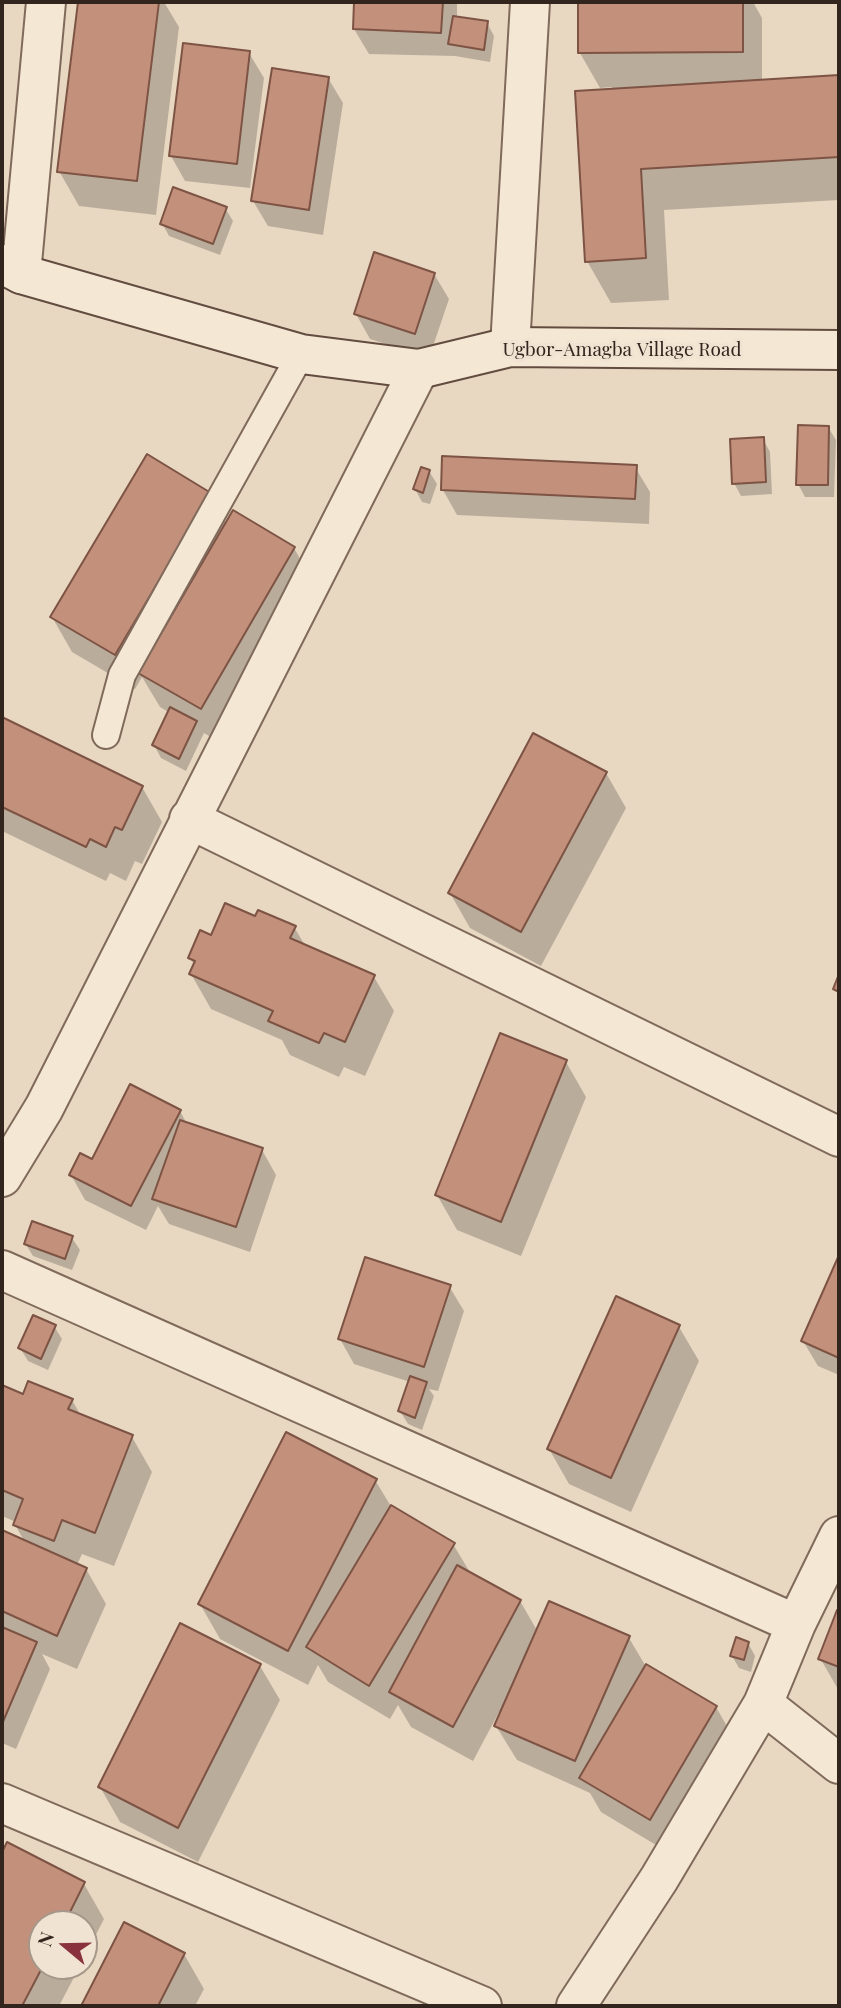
<!DOCTYPE html>
<style>
body{margin:0}
#map{position:relative;width:841px;height:2008px;overflow:hidden;background:#e8d8c2;font-family:"Playfair Display",serif}
canvas{display:block}
.frame{position:absolute;inset:0;border:4px solid #32251e;pointer-events:none}
.north{position:absolute;left:28px;top:1910px;width:70px;height:70px;box-sizing:border-box;background:#f1e3d1;border:2px solid #a59789;border-radius:50%;rotate:289deg;font-size:19px;font-weight:700;line-height:28px;text-align:center;color:#32251e}
.north::after{content:'';display:block;margin:auto;width:24px;height:32px;background:#89323e;clip-path:polygon(50% 0,100% 100%,50% 72%,0 100%)}
</style>
<div id="map">
<canvas width="841" height="2008"></canvas>
<div class="frame"></div>
<div class="north">N</div>
</div>
<script>
const c = document.querySelector('canvas').getContext('2d');
c.lineJoin = 'round';
function paint(path, color) { c.fillStyle = color; c.fill(path, 'evenodd'); }
function trace(path, color, width, dash) { c.strokeStyle = color; c.lineWidth = width; c.lineCap = dash ? 'butt' : 'round'; c.setLineDash(dash || []); c.stroke(path); }
function label(font, color, halo, rows, align = 'center') {
  c.font = font + ' "Playfair Display",serif'; c.lineWidth = 6; c.setLineDash([]); c.textBaseline = 'middle'; c.strokeStyle = halo; c.fillStyle = color; for (const [text, x, y, turn = 0] of rows) {
    c.save(); c.translate(x, y); c.rotate((+turn || 0) * Math.PI / 180); c.textAlign = isNaN(turn) ? turn : align; if (halo) c.strokeText(text, 0, 0); c.fillText(text, 0, 0); c.restore();
  }
}
const shadow = new Path2D(`
 M79,2h85l15,25 -23,188 -77,-9 -20,-35z
 M356,2h101v16l30,5 7,13 -4,26 -35,-6 -86,-2 -15,-25z
 M579,2h174l9,16v63l77,-4v123l-175,10 5,90 -58,3 -24,-42 25,-174 -12,1 -20,-35z
 M249,53l15,25 -14,110 -65,-7 -14,-25z
 M328,78l15,25 -20,132 -55,-9 -15,-25z
 M225,208l8,13 -13,34 -51,-19 -7,-13z
 M434,274l15,25 -20,59 -59,-19 -14,-25z
 M828,427l8,13 -2,57h-29l-7,-13z
 M763,439l7,13 2,42 -31,2 -7,-13z
 M635,467l15,25 -1,32 -192,-9 -14,-25z
 M429,471l8,13 -7,20 -8,-2 -7,-13z
 M210,494l17,30 67,24 20,35 -93,160 -17,-10 -18,38 -25,-13 -7,-13 16,-32 -10,-6 -18,-30 -7,12 -63,-37 -20,-35z
 M2,719l140,68 20,35 -20,42 -7,-3 -9,20 -16,-8 -4,8 -104,-50z
 M606,773l20,35 -85,158 -71,-38 -20,-35z
 M255,919l39,8 12,20 68,30 20,34 -29,65 -21,-9 -5,10 -49,-22 -8,-15 -71,-31 -20,-35 4,-8 -5,-8 22,-20z
 M566,1062l20,35 -65,159 -64,-26 -20,-35z
 M180,1111l7,13 75,26 14,25 -26,77 -81,-28 -11,-18 -12,24 -61,-30 -14,-25z
 M72,1238l8,12 -8,20 -39,-14 -8,-13z
 M839,1259v116l-21,-9 -15,-25z
 M449,1286l15,25 -26,80 -9,-2 5,7 -12,34 -14,-6 -8,-13 10,-29 -56,-18 -14,-25z
 M54,1326l8,13 -14,31 -20,-9 -8,-13z
 M679,1327l20,34 -68,151 -62,-28 -20,-35z
 M2,1387l22,9 48,4 9,16 51,21 20,35 -38,94 -32,-12 -5,11 9,4 20,35 -29,65 -35,-15 8,15 -34,80 -14,-6v-211l23,10 -10,-17 1,-3 -14,-6z
 M375,1480l17,28 61,36 18,30 49,27 18,31 91,6 16,27 71,42 20,35 -65,112 -70,-42 -11,-19 -73,-33 -21,-34 6,-13 -3,-1 -26,49 -62,-34 -13,-22 -8,14 -62,-37 -10,-17 -10,20 -88,-46 -20,-35z
 M838,1612l1,1v78l-19,-33z
 M181,1625l79,41 20,34 -82,162 -78,-40 -20,-35z
 M748,1643l7,13 -4,16 -12,-4 -7,-12z
 M8,1844l76,40 20,35 -20,39v-34h-42v42h38l-21,40h-57v-150z
 M125,1924l59,30 20,35 -9,17h-112z`);
const building = new Path2D(`
 M78,2h81l-22,179 -80,-9z
 M354,2h89l-2,31 -88,-4z
 M578,2h165v50l-165,1z
 M453,16l35,5 -4,29 -36,-6z
 M183,43l67,8 -13,113 -68,-8z
 M272,68l57,9 -20,133 -58,-9z
 M839,75v82l-198,12 5,89 -61,4 -10,-171z
 M173,187l54,20 -14,37 -53,-20z
 M374,252l61,21 -20,61 -61,-20z
 M798,425l31,1 -1,59h-32z
 M764,437l2,45 -34,2 -2,-45z
 M147,454l64,39 -96,162 -65,-38z
 M442,456l195,9 -2,34 -194,-9z
 M421,467l9,3 -7,23 -10,-4z
 M233,510l62,37 -94,162 -63,-36z
 M170,707l27,14 -18,38 -27,-14z
 M2,717l141,69 -21,44 -7,-3 -9,20 -16,-8 -4,8 -84,-40z
 M533,733l74,39 -86,160 -73,-39z
 M225,903l30,13 3,-6 38,16 -6,12 85,37 -30,67 -21,-9 -5,10 -51,-22 5,-10 -84,-37 6,-13 -7,-3 12,-28 11,5z
 M839,974v18l-6,-3z
 M500,1033l67,27 -66,162 -66,-27z
 M130,1084l51,26 -50,96 -62,-31 11,-22 12,6z
 M180,1120l83,28 -27,79 -84,-28z
 M32,1221l41,15 -8,23 -41,-15z
 M839,1255v103l-38,-17z
 M365,1257l86,28 -27,82 -86,-28z
 M616,1296l64,29 -69,153 -64,-29z
 M33,1315l23,10 -15,34 -23,-11z
 M410,1376l17,6 -12,36 -17,-7z
 M28,1381l45,18 -5,10 65,26 -38,98 -33,-13 -8,21 -41,-16 10,-26 -21,-9v-105l21,9z
 M286,1432l91,47 -89,172 -90,-47z
 M391,1505l64,38 -86,143 -63,-39z
 M2,1530l85,38 -30,68 -55,-25z
 M457,1565l64,35 -68,127 -64,-35z
 M549,1601l81,35 -55,125 -81,-35z
 M837,1610l2,1v56l-21,-8z
 M180,1623l81,41 -83,164 -80,-41z
 M2,1627l35,15 -35,82z
 M736,1637l13,5 -5,18 -14,-4z
 M646,1664l71,42 -67,114 -71,-42z
 M7,1842l78,40 -21,42h-22l1,42 -21,40h-20v-154z
 M124,1922l61,31 -27,53h-77z`);
const lane = new Path2D(`
 M106,735l16,-60 179,-321`);
const street = new Path2D(`
 M21,274l25,-272
 M510,347l20,-345
 M189,819l650,318
 M2,1177l42,-69 375,-739
 M2,1270l794,354
 M763,1704l76,60
 M2,1803l480,203
 M576,2006l83,-127 104,-175 33,-80 43,-88`);
const secondary = new Path2D(`
 M2,264l19,10 280,80 118,15 91,-22 329,3`);
const streetNames = [
 ["Ugbor-Amagba Village Road",622,350]
];
paint(shadow, '#0003');
paint(building, '#c3907c');
trace(building, '#7d5344', 2);
trace(lane, '#806a5b', 30);
trace(street, '#806a5b', 42);
trace(secondary, '#624c3f', 42);
trace(lane, '#f4e7d4', 26);
trace(street, '#f4e7d4', 38);
trace(secondary, '#f4e7d4', 38);
label('19px', '#32251e', '#f1e3d1', streetNames);
</script>
